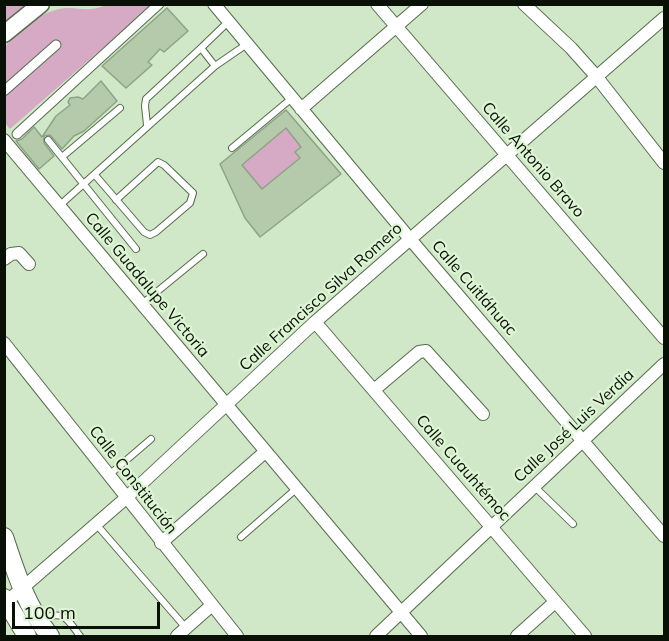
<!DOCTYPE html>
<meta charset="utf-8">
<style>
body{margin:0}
#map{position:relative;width:669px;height:641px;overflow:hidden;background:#d1e8c8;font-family:Mulish,sans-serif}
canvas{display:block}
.frame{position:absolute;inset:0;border:6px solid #091006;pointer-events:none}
.scale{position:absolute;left:12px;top:602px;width:148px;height:27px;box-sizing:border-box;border:3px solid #091006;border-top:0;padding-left:8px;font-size:18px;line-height:21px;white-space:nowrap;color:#091006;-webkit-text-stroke:4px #def5d5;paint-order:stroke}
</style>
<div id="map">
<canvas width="669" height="641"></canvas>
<div class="frame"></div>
<div class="scale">100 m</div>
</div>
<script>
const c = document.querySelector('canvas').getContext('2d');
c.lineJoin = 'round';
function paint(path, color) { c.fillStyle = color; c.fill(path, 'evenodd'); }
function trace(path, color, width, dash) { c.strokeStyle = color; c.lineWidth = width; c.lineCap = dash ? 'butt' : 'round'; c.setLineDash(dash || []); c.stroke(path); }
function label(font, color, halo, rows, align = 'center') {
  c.font = font + ' Mulish,sans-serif'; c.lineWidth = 4.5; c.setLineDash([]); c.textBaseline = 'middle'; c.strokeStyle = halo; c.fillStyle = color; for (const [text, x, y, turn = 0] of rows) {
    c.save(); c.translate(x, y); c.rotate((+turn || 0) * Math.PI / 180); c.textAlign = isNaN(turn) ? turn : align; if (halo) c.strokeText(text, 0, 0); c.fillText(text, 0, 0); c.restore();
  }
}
const green = new Path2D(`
 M5,4h20v1l-20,18z
 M106,5h46l-142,124 -5,-6v-77c18,-16 37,-38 64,-38 13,1 24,3 37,-3z
 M286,128l15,19 -1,11 -38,31 -20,-24z`);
const building = new Path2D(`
 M167,8l21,23 -24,21 -4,-3 -12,13 4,3 -26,23 -24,-22z
 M101,81l16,20 -33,30 -10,5 -12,13 -12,-14 -6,1v7l10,13 -15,13 -23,-28 6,-2 12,-12 8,10 14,-21 14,-11 -2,-3 2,-4 8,-1 5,2z
 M286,110l55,64 -81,63 -15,-19 -25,-54zM286,128l15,19 -6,5 5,6 -38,31 -20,-24z`);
const service = new Path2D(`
 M201,48l27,-26
 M147,125l-2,-19 1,-7 55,-51 14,18
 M48,140l88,109
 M232,148l60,-50
 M62,157l58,-49
 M95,175l49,57 6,3 6,-3 34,-29 3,-10 -29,-28 -6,-3 -42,38
 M59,206l156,-140 32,-22
 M142,304l61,-50
 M109,475l42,-36
 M535,487l38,37
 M96,524l90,104
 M241,537l55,-48
 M40,619c25,-9 26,-1 40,17`);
const pedestrian = new Path2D(`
 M4,91l52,-46
 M17,134l142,-130`);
const minor = new Path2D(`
 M214,4l196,235 254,297
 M377,4l287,334
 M524,4l47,44 25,28 68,87
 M301,109l121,-105
 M4,140l417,496
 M4,259l7,-5 8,-1 10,11
 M315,322l270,314
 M4,343l233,293
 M374,390l45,-38 7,-1 57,63
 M161,543l104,-91
 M4,604l122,-106 189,-176 349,-304
 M177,636l35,-31
 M376,636l288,-272
 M517,636l38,-34`);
const secondary = new Path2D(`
 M4,34l37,-30`);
const primary = new Path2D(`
 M4,537c12,36 22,69 46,99
 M4,598l23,38`);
const streetNames = [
 ["Calle Antonio Bravo",533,160,49],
 ["Calle Guadalupe Victoria",147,285,50],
 ["Calle Cuitláhuac",474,288,49],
 ["Calle Francisco Silva Romero",321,297,-42],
 ["Calle José Luis Verdia",574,426,-43],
 ["Calle Cuauhtémoc",463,468,49],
 ["Calle Constitución",133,480,52]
];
paint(green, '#d6a9c5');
paint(building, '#b4caab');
trace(building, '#8da386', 1.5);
trace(service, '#576b4f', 8);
trace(pedestrian, '#576b4f', 11);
trace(minor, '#576b4f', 14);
trace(secondary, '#576b4f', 19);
trace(primary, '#576b4f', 20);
trace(service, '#fff', 6);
trace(pedestrian, '#fff', 9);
trace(minor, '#fff', 12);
trace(secondary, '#fff', 16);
trace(primary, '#fff', 18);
label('16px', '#091006', '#def5d5', streetNames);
</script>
